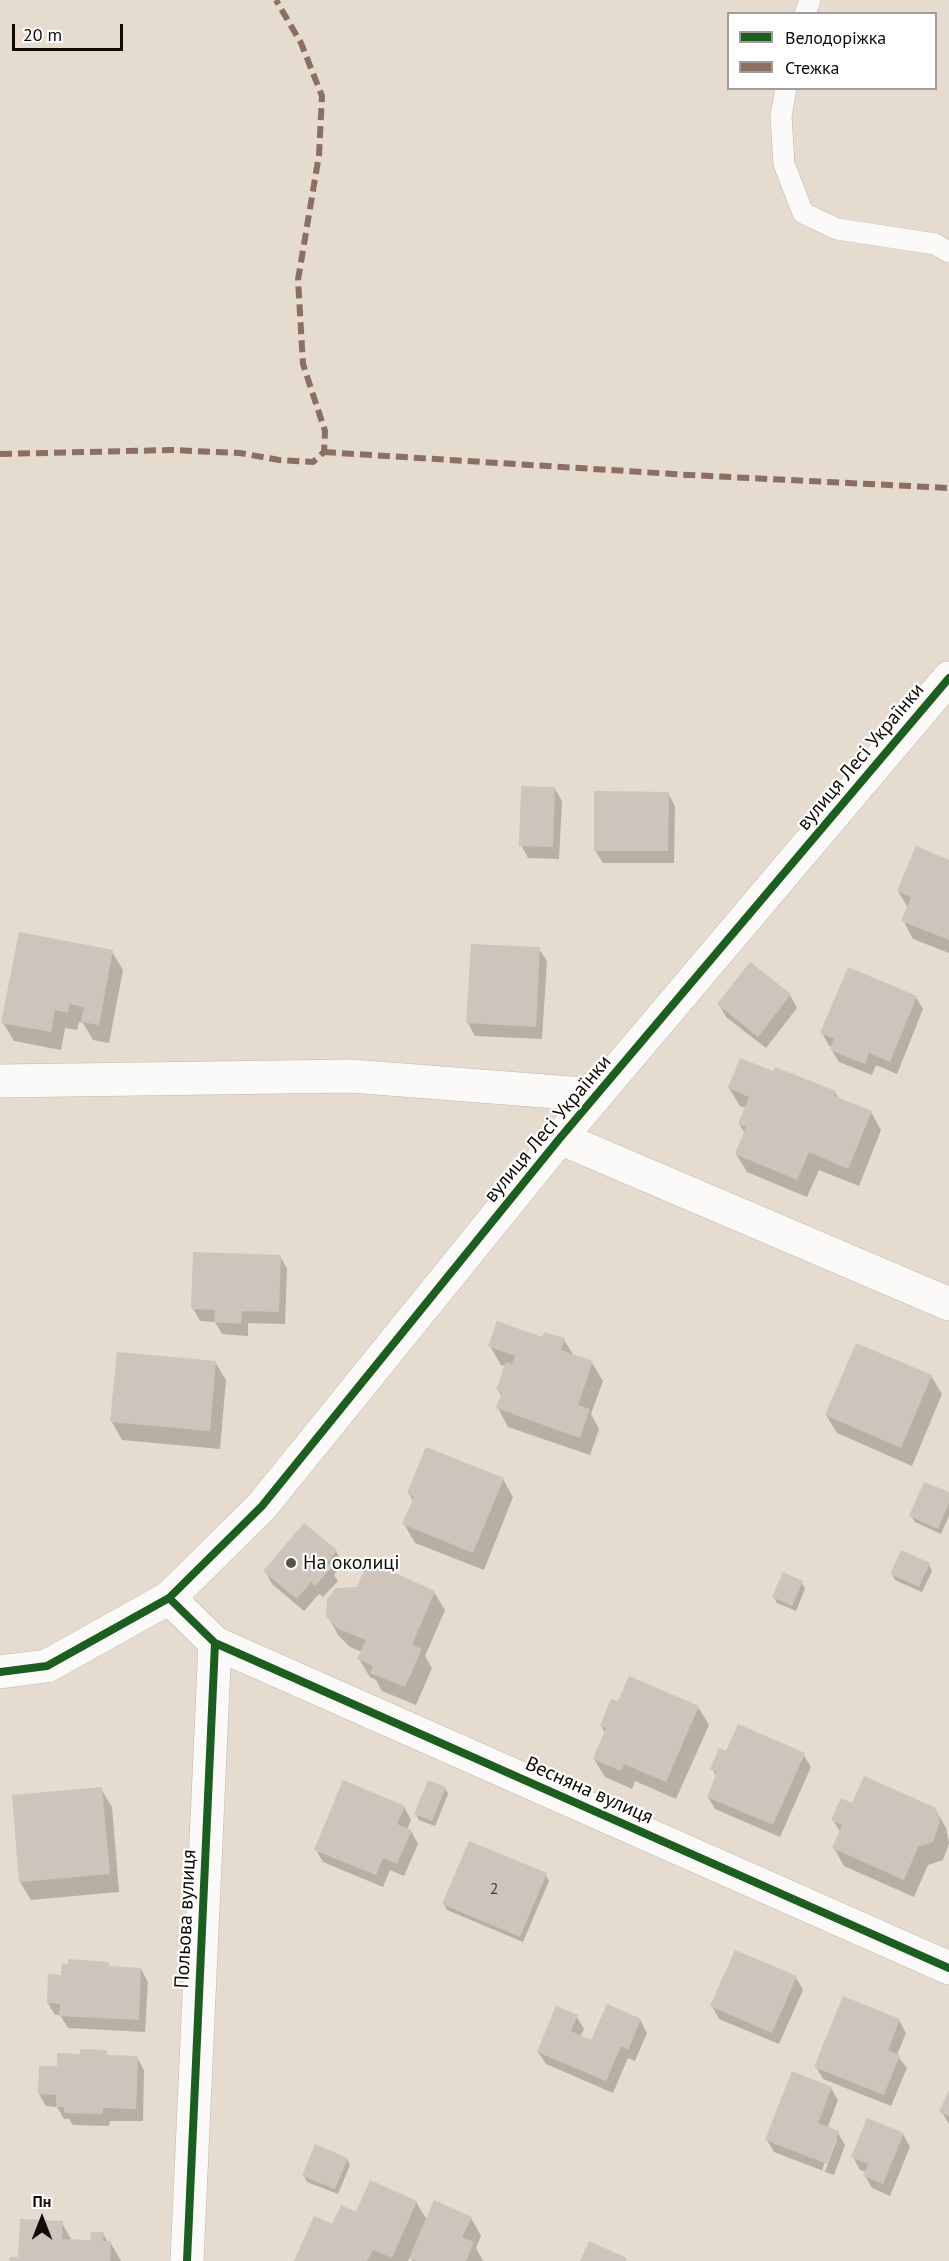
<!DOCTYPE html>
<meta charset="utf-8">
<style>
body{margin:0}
#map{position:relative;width:949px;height:2261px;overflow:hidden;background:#e5dbce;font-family:"PT Sans",sans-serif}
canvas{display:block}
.legend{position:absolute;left:727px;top:12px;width:210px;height:78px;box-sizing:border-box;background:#fff;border:2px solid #a09d9b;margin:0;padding:8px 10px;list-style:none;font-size:18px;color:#110b04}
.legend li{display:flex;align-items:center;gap:12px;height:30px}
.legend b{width:30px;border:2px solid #a09d9b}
.north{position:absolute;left:12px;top:2189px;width:60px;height:60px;-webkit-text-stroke:4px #fff;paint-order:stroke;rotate:0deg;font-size:16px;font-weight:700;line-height:24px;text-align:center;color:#110b04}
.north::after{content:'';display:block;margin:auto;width:21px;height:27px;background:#110b04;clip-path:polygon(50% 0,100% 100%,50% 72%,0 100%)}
.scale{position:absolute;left:12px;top:24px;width:111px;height:27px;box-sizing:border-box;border:3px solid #110b04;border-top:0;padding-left:8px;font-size:18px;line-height:21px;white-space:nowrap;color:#110b04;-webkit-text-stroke:4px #fff;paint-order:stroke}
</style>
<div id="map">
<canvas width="949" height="2261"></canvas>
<ul class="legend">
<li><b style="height:8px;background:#1b5e20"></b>Велодоріжка</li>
<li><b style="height:8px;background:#8d6e63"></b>Стежка</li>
</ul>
<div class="north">Пн</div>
<div class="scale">20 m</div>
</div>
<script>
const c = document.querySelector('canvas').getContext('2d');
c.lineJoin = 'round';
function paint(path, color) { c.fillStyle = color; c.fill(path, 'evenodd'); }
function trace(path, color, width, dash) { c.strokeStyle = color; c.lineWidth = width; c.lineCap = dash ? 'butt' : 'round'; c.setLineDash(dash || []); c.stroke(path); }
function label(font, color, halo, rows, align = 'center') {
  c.font = font + ' "PT Sans",sans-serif'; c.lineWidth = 4.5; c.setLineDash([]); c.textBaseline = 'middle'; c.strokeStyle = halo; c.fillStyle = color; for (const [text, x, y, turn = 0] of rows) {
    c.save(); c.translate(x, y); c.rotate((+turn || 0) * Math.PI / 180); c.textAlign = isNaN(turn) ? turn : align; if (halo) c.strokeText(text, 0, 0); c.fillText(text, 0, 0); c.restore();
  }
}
const shadow = new Path2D(`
 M555,789l7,12 -3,58 -31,-1 -7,-13z
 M668,793l7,13 -1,57h-71l-8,-13z
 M949,861v92l-36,-14 -10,-19 5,-12 -10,-17z
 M472,945l67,4 8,12 -5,78 -67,-3 -7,-13z
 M112,952l11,18 -14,73 -16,-3 -10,-17 -4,-1 -2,8 -12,-2 -4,22 -47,-9 -11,-18z
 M790,995l7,13 -31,40 -40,-31 -7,-13z
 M916,997l7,12 -26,65 -21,-9 -4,10 -33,-13 -8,-13 1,-2 -3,-1 -7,-13z
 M774,1073l61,19 4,8 32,12 10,18 -22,56 -40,-16 -12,27 -60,-25 -11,-18 9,-21 -6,-9 7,-16 -6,-2 -11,-18z
 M280,1256l7,13 -2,55 -37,-1v13l-26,-2 -7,-12 -15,-1 -7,-13z
 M543,1339l21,1 10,16 18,7 11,18 -12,33 8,15 -9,26 -82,-28 -10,-19 4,-11 -4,-7 8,-24 -5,-1 -11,-19z
 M215,1362l11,18 -6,69 -98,-9 -10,-18z
 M931,1376l11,18 -30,72 -75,-33 -11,-18z
 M503,1479l10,18 -29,73 -69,-27 -11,-19 9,-22 -4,-9z
 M949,1494v22l-8,18 -26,-12 -4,-6z
 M304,1525l32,26 7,13 -9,11 4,6 -15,16 -4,-3 -15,17 -32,-27 -7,-13z
 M929,1565l3,6 -10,21 -27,-12 -3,-6z
 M802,1583l3,6 -9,22 -19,-8 -3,-6z
 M434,1592l11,18 -20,46 7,12 -16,37 -34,-14 -6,-11 -6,-3 -11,-18 3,-7 -12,-5 -12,-12 -10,-19z
 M698,1707l11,18 -33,74 -41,-18 -3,8 -27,-12 -11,-18 11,-26 -4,-7z
 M727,1753l76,1 8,13 -31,70 -65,-28 -7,-12 9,-20 -5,-8z
 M445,1788l3,6 -13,32 -16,-6 -3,-6z
 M101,1789l11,18 7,85 -88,8 -11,-18z
 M853,1805l82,4 11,19 3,15 -6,17 -15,5 -14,32 -70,-31 -10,-18 7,-15 -8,-13z
 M404,1807l7,13 -4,10 4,1 7,13 -14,32 -14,-6 -7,17 -60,-25 -7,-12z
 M546,1875l3,6 -26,61 -76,-32 -3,-6z
 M108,1963l3,5 30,1 7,13 -3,50 -77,-4 -8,-13h-5l-7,-12 15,-26z
 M796,1978l7,12 -24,54 -60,-25 -7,-13z
 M576,2016l8,13 -4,8 12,5 48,-22 7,13 -12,28 -7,-3 -15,35 -67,-29 -8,-12z
 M899,2020l7,13 -9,22 10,13 -16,38 -68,-27 -7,-12z
 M106,2052l2,4 29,1 7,13 -1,51h-33l-1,5 -36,-1 -4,-6h-5l-7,-12 -11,-1 -7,-12 19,-26 23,-13z
 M831,2088l7,12 -11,29 11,4 7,12 -11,30 -60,-23 -7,-12zM834,2139h3l-12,32 -3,-1z
 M949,2094v30l-8,-13z
 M903,2134l7,13 -20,49 -18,-8 -7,-12 1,-4 -6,-2 -7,-13z
 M347,2159l3,6 -12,29 -31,-12 -3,-6z
 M416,2202l11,18 44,-2 10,18 -5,12 7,13h-71l-2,-4 -2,4h-112l37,-35 24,-12z
 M62,2223l10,18h20l11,-7 5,8h2l11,19h-110l9,-2z`);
const building = new Path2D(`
 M521,786l34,1 -2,60 -34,-1z
 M594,791l75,1 -1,59h-74z
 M916,846l33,14v80l-48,-19 10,-24 -14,-6z
 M19,932l94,18 -14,75 -18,-3 3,-15 -15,-3 -1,9 -13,-3 -4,22 -50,-9z
 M471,944l69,3 -4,80 -70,-4z
 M750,962l41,32 -33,43 -41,-33z
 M848,967l69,29 -27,66 -21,-9 -4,11 -35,-14 4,-11 -14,-6z
 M740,1058l33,13 2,-4 61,24 -2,5 38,15 -24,58 -39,-17 -12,28 -62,-26 11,-27 -8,-3 11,-27 -21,-9z
 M193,1252l88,3 -2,57 -37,-1 -1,13 -27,-2 1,-12 -24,-1z
 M497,1321l45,16 2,-5 21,6 -4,12 32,11 -15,44 12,4 -10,29 -84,-30 6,-16 -6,-2 10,-28 6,2 3,-8 -27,-10z
 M856,1343l76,32 -31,73 -76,-33z
 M117,1352l99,9 -6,70 -100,-9z
 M426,1447l78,31 -31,75 -71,-29 12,-27 -7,-4z
 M924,1482l25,10v11l-11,26 -29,-13z
 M304,1523l33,27 -10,13 5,4 -17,19 -4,-4 -14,17 -34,-28z
 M901,1550l29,13 -11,24 -29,-13z
 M368,1561l67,30 -23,54 10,4 -17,38 -35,-14 3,-7 -16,-7 9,-19 -28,-11 -12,-13 1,-17 9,-11 21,-1z
 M783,1572l20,9 -11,25 -20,-9z
 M629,1676l70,30 -33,76 -42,-18 -3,7 -28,-12 13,-31 -6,-2 11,-27 7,2z
 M738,1724l67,29 -32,72 -66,-28 10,-25 -7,-3 9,-21 7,3z
 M864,1776l72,32 4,13 -7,21 -15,5 -14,33 -72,-32 10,-23 -11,-5 10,-22 11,5z
 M343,1780l62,26 -8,18 15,6 -15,34 -14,-6 -7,17 -62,-25z
 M428,1780l18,7 -14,34 -18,-7z
 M102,1787l8,87 -91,8 -7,-87z
 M469,1841l78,32 -27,64 -78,-33z
 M735,1950l62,26 -25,57 -62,-27z
 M68,1959l41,3v4l32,2 -2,52 -80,-4 1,-12 -13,-1 1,-29 13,1 1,-12 6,1z
 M843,1996l57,23 -12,31 12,5 -16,40 -70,-28z
 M607,2004l34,15 -13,31 -7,-4 -15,35 -69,-29 19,-46 22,9 -7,16 20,9z
 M80,2049l27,1v5l31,1 -2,53 -33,-1v6l-39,-1v-6h-8v-12l-18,-1 1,-28h18v-13l23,1z
 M792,2071l40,16 -14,36 21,8 -12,33 -62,-24z
 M949,2090v26l-10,-4z
 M867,2118l37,15 -21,51 -20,-8 5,-12 -17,-7z
 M315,2144l33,14 -13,31 -33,-13z
 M370,2180l47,21 -25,57 -19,-8 -6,11h-73l20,-45 18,8 9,-19 15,7z
 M434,2200l38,17 -10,20 12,5 -8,19h-50l-7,-3z
 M20,2219l43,2 -1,18 28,1 1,-8h13l-1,9h8l-1,20h-101l1,-4h8z
 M589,2241l38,17 -1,3h-46z`);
const service = new Path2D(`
 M805,14l5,-14
 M786,88l-5,28 3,48 19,49 34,16 98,15 14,8`);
const minor = new Path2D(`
 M0,1081l351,-5 245,19
 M560,1138l389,166
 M169,1598l46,45 -28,618
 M215,1643l734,325`);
const tertiary = new Path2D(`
 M0,1672l47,-6 122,-68 93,-92 298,-368 389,-460`);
const quiet = new Path2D(`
 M324,452l365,23 260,13
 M0,454l172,-4 68,3 39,7 34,2 11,-10 1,-21 -22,-67 -5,-84 21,-125 3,-59 -21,-53 -25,-43`);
const cycleway = new Path2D(`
 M169,1598l46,45 -28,618
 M215,1643l734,325
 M0,1672l47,-6 122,-68 93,-92 298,-368 389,-460`);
const markers = [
 [291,1563,6,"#5b544b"]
];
const numberNames = [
 ["2",494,1889]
];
const streetNames = [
 ["вулиця Лесі Українки",861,757,-50],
 ["вулиця Лесі Українки",548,1129,-50],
 ["Весняна вулиця",589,1791,24],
 ["Польова вулиця",186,1919,-87]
];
const poiNames = [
 ["На околиці",303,1563]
];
paint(shadow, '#0003');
paint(building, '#cdc5bb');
trace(service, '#bfb8af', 22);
trace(minor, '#bfb8af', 34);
trace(tertiary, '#bfb8af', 34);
trace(service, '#fbfaf8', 21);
trace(minor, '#fbfaf8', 33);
trace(tertiary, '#fbfaf8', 33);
trace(quiet, '#8d6e63', 6, [12, 6]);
trace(cycleway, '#1b5e20', 8);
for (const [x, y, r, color] of markers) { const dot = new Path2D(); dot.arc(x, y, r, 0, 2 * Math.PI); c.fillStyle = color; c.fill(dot); trace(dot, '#fff', 2); }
label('16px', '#413a33', null, numberNames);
label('20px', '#110b04', '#fff', streetNames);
label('20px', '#110b04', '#fff', poiNames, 'left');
</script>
